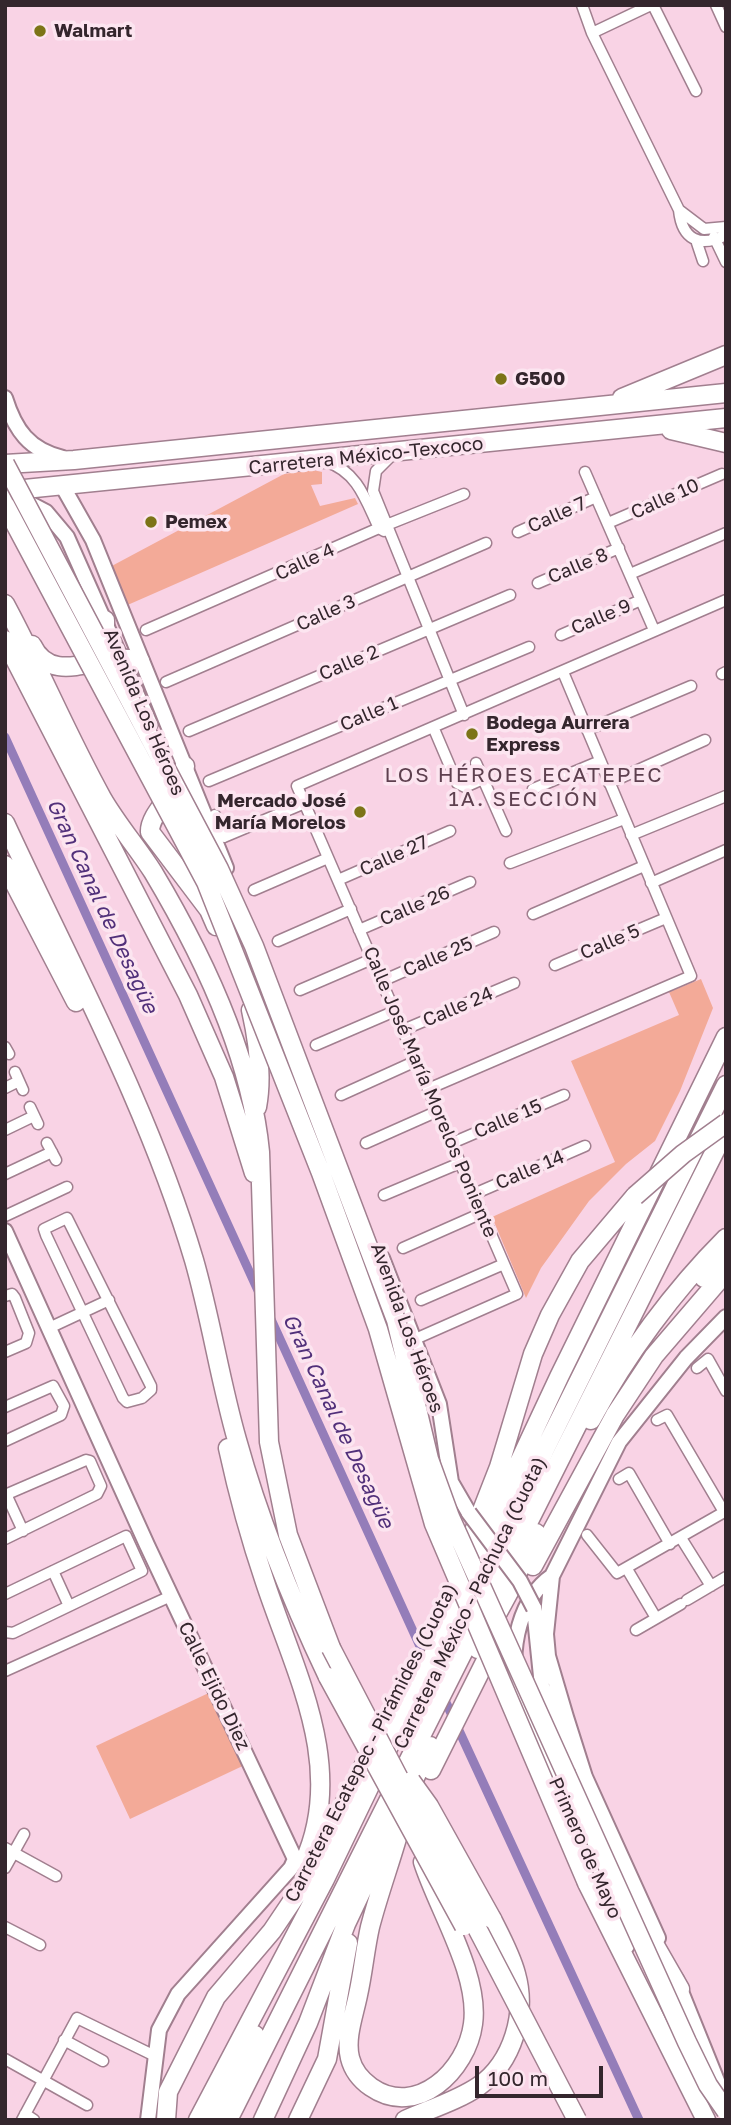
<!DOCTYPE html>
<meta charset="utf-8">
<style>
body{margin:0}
#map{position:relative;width:731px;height:2125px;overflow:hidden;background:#f9d3e5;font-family:"Golos Text",sans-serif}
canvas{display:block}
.frame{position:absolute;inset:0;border:7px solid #34262d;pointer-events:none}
.scale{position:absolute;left:475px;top:2066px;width:128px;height:32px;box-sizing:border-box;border:4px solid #34262d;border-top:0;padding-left:9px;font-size:21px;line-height:24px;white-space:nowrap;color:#34262d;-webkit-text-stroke:5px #fce5f0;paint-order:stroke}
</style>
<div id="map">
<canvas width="731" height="2125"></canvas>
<div class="frame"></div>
<div class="scale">100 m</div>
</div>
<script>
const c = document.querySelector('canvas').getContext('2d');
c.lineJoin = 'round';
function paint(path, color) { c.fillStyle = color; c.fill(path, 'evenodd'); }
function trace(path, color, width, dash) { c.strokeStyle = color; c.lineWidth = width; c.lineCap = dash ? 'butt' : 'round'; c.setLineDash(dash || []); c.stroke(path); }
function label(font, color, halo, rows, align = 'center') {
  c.font = font + ' "Golos Text",sans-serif'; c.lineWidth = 7; c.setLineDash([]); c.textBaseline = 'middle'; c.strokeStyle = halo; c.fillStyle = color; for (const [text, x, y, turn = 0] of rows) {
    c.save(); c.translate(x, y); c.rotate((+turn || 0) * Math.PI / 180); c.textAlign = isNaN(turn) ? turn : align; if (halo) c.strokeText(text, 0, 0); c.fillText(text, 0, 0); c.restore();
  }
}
const green = new Path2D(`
 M313,470l9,2v12l-11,1 9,21 35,-8 3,6 -235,103 -15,-39 176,-94z
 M701,979l12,29 -33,83 -25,50 -29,23 -37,37 -48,67 -15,30 -34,-81 123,-55 -44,-101 108,-46 -10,-23z
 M215,1690l34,73 -119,56 -34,-73z`);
const canal = new Path2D(`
 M5,737l255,558
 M270,1317l158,347
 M443,1696l196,424`);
const street = new Path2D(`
 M582,5l10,28 87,177c3,30 21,38 47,25
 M653,5l43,86
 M716,5l10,22
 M592,33l59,-28
 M679,210l25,19 22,-2
 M714,237l12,25
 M697,243l6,18
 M392,455l-16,16 -3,20 91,224
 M327,462c31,10 39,39 52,66l5,3
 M585,472l69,158
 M608,523l114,-49
 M518,532l78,-35
 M630,574l96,-41
 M538,583l81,-35
 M146,630l233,-102 85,-34
 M561,635l80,-35
 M722,674l4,-2
 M166,682l320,-139
 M434,729l23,54 8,4 18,-8
 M587,730l104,-44
 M189,731l321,-136
 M476,763l30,68
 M209,781l320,-134
 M609,783l96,-43
 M533,789l67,-28
 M215,815l9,22 81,-34
 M631,835l95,-39
 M510,863l114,-44
 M338,880l112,-49
 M651,883l75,-33
 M254,890l74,-32
 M533,914l111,-48
 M359,930l111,-48
 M278,941l73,-32
 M555,965l111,-47
 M382,981l112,-49
 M300,990l72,-31
 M403,1030l111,-47
 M316,1045l79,-34
 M5,1047l4,7
 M15,1072l8,18
 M5,1088l14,-7
 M428,1089l263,-113 -128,-304
 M341,1095l75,-34
 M30,1107l8,17
 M5,1130l29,-14
 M47,1143l9,17
 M366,1143l72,-32
 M452,1143l112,-48
 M5,1174l47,-22
 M474,1194l111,-48
 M384,1195l76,-32
 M5,1216l62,-29
 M67,1218l84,168v4l-9,8 -15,4 -4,-4 -77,-163 -2,-6z
 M403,1248l79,-35
 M5,1296l7,-2 3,4 14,35 -3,10 -21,9
 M421,1300l83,-36
 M49,1328l60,-28
 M413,1340l104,-46 -220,-508 429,-186
 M697,1368l11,-9 18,32
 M5,1407l48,-21 11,20 -3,9 -56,26
 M657,1420l10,-5 57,97
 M619,1479l10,-6 41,71
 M6,1494l17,37
 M5,1495l81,-35 4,1 11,25 -4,8 -92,45
 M587,1535l30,38 109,-62
 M681,1538l30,48
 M627,1569l29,49
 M53,1571l16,35
 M5,1594l121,-58 16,35 -129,62 -8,-1
 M687,1600l39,-23
 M636,1630l45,-26
 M5,1671l166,-75
 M5,1848l51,28
 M5,1868l19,-34
 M5,1927l35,18
 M64,2040l39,21
 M5,2059l82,46
 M25,2114l9,6
 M22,2120l55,-102 78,38`);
const secondary = new Path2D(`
 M5,398c10,32 24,52 58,60
 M63,487l30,53 133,328
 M23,500l23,12 21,25 83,187
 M5,1231l142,314 148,314 -4,9 -113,126 -19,36 -11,90
 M382,1258l57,146 12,78 18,31
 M552,1576c-32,22 -43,72 -35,110 8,36 27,71 42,104 24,52 47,103 68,156
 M534,1608l8,78 19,48 7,32
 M658,1938l-73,-161 -19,-60 -18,-61 -2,-22 6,-58 67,-134 67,-84 40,-41
 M676,1979l50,124`);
const highway = new Path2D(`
 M622,398l104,-43
 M671,430l55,13
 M5,464l69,-4 652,-67
 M5,491l721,-73
 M5,604c34,63 62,131 97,194 15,26 35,49 51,74 49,82 98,185 107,280l9,290 19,93 43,113
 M5,640l183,355 36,82 30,96
 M32,645c21,45 72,4 108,16
 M96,654l9,-19v-15
 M185,766c-6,25 -36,47 -35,66l59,78 7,16
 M5,823c66,143 144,285 189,437 17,59 26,121 43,180 23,83 54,159 91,237
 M5,865l71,137
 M251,1010c7,31 12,65 6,97
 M704,1278l22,-22
 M591,1420c35,-65 83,-130 135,-182
 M228,1448c10,46 22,90 37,134 30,91 82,185 39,280
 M472,1536l27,-69 34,-113 17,-39 30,-54 55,-65
 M533,1566l82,-151 39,-59 72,-84
 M478,1649l31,-57 27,-59
 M418,1713l119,-248 189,-380
 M431,1770l63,-126
 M398,1835c-9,31 -20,61 -28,92 -5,22 -7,46 -12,68 -4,20 -13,43 -8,63 3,12 11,22 21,29 46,32 96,-17 102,-63 7,-49 -35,-115 -50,-162
 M587,1883l119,237
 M645,1928l35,61
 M166,2120l2,-28 48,-95 56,-66 29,-43 102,-199
 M198,2120l127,-241 121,-251 32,-78 81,-173 167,-340
 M211,2120l44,-85
 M228,2120l498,-991
 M263,2120l45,-97 38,-99 84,-178
 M298,2120l29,-61 21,-116
 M405,2120c25,-11 52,-19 74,-34 34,-24 48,-73 37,-112 -5,-19 -15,-37 -24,-55`);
const secondaryBridge = new Path2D(`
 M469,1513l51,68 14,27`);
const highwayBridge = new Path2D(`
 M5,464l214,405 35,77 142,374 33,139 21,58 237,525 21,43 18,26
 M5,505l201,377 115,291 57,156 56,195 153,359
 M635,1196l48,-42 43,-31
 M331,1648l246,472
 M328,1677l136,249
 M411,1781l18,25 63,113`);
const markers = [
 [40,31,7,"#7c7417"],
 [501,379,7,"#7c7417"],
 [151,522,7,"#7c7417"],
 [472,734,7,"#7c7417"],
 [360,812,7,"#7c7417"]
];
const poiNames = [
 ["Walmart",54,31],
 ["G500",515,379],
 ["Pemex",165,522],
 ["Bodega Aurrera",486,723],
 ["Express",486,745],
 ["Mercado José",346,801,"right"],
 ["María Morelos",346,823,"right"]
];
const streetNames = [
 ["Carretera México-Texcoco",366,456,-6],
 ["Calle 10",665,499,-24],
 ["Calle 7",557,515,-24],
 ["Calle 4",305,562,-25],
 ["Calle 8",578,566,-23],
 ["Calle 3",326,613,-24],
 ["Calle 9",601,617,-23],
 ["Calle 2",349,663,-23],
 ["Avenida Los Héroes",144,712,67],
 ["Calle 1",369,714,-23],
 ["Calle 27",394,856,-24],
 ["Calle 26",415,906,-23],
 ["Calle 5",610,942,-23],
 ["Calle 25",438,957,-23],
 ["Calle 24",458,1007,-23],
 ["Calle José María Morelos Poniente",430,1092,67],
 ["Calle 15",508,1119,-23],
 ["Calle 14",530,1170,-23],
 ["Avenida Los Héroes",407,1328,70],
 ["Carretera México - Pachuca (Cuota)",470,1603,-64],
 ["Calle Ejido Diez",214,1686,64],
 ["Carretera Ecatepec - Pirámides (Cuota)",371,1743,-63],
 ["Primero de Mayo",585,1848,66]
];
const neighbourhoodNames = [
 ["LOS HÉROES ECATEPEC",524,775],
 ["1A. SECCIÓN",524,799]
];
const waterNames = [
 ["Gran Canal de Desagüe",102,906,65],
 ["Gran Canal de Desagüe",338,1421,65]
];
paint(green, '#f3aa98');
trace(canal, '#947db9', 9);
trace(street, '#a17f8f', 13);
trace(secondary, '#a17f8f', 18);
trace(highway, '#a17f8f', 21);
trace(street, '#fff', 10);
trace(secondary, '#fff', 14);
trace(highway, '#fff', 18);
trace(secondaryBridge, '#a17f8f', 18, []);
trace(highwayBridge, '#a17f8f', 21, []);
trace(secondaryBridge, '#fff', 14);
trace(highwayBridge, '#fff', 18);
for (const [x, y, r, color] of markers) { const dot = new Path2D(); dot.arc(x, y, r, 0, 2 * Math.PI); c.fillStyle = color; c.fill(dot); trace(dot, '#fce5f0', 2.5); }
label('bold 19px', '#34262d', '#fce5f0', poiNames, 'left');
label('19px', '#34262d', '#fce5f0', streetNames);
c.letterSpacing = '2px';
label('21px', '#5e404f', '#fce5f0', neighbourhoodNames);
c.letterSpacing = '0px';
label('italic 21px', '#51307a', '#fce5f0', waterNames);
</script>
